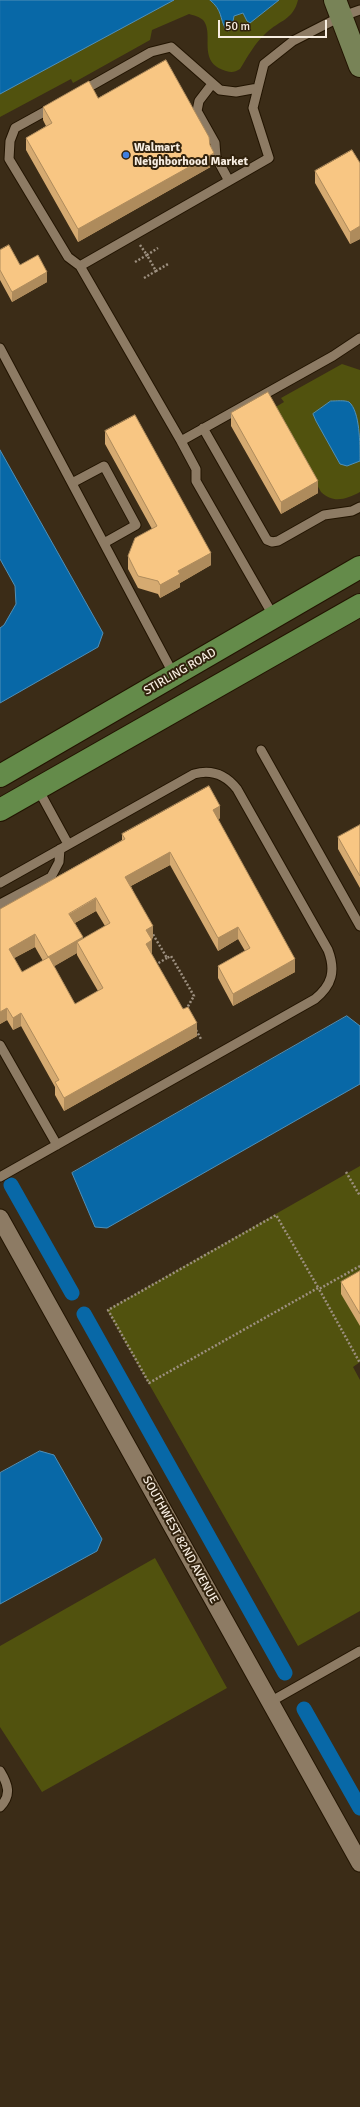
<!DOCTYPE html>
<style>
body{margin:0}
#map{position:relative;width:360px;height:2107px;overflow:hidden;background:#3b2c17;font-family:Signika,sans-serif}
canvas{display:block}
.scale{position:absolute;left:218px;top:20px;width:109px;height:18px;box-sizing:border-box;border:2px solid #f7ede1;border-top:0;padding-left:5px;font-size:12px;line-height:14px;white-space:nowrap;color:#f7ede1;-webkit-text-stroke:3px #31220d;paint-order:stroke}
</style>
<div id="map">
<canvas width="360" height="2107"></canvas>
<div class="scale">50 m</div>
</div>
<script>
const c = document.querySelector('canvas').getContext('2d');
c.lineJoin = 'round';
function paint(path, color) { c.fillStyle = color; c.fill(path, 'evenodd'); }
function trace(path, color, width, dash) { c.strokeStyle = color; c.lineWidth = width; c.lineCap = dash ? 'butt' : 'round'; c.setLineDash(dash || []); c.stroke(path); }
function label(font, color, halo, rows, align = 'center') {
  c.font = font + ' Signika,sans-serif'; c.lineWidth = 4; c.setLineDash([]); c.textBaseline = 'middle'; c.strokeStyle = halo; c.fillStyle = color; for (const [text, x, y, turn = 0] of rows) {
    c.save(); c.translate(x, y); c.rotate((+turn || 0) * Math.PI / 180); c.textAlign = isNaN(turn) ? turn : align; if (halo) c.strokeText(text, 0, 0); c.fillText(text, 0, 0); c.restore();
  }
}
const green = new Path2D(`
 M0,0h298c-5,20 -18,20 -32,33 -11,10 -18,23 -26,36 -5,3 -8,4 -14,2 -30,-9 -11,-37 -23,-51 -3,-3 -10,-5 -14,-6l-37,16 -2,10 -77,43 -2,-4 -71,38z
 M342,364l18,6v122c-13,7 -27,12 -39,0l-47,-84 10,-6 -3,-4z
 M360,1166v196l-7,5 7,13v231l-62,35 -191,-336z
 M155,1558l72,130 -185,104 -42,-65v-81z`);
const water = new Path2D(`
 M0,0h174l-174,94z
 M210,0h69l-29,23 -3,-2 -4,-8 -9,3 -2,11 -3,4 -3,-1c-7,-13 -3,-19 -16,-30z
 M331,401c5,0 14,-1 18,1 11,9 11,42 11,59l-13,5 -7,-2 -24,-43 -3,-7z
 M0,450l103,183 -5,14 -98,56v-75l4,-3 12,-21 -1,-18 -15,-27z
 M347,1016l13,10v58l-253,144 -12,-1 -23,-54z
 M40,1451l14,4 48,84 -5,12 -97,53v-131z`);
const canal = new Path2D(`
 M11,1185l61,108
 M84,1314l201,359
 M304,1709l56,99`);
const path = new Path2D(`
 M140,245l7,10 11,-7
 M135,262l12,-7 9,16 12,-7
 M144,278l12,-7
 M151,931l16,27 4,-2 23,40 -7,12
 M155,965l12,-7
 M196,1030l5,9
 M346,1172l14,24
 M360,1266l-41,23 41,74
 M318,1288l-169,95 -41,-73 168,-95 43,74`);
const service = new Path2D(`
 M212,84l-13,17 -2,10 18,32 1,14 13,24
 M82,91l69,-39 20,-5 49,43 16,2 22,-4
 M53,107l-38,21 -5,13 -1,18 59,98 12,9
 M0,348l174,327
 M203,428l64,112 5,2 6,-1 46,-26 28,-4 8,-4
 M181,441l152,-85 27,-18
 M72,483l32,-17 32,59 -32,18
 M274,617l-78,-136v-12l-15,-28 -101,-175 189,-108 -16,-50 11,-44 29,-23 47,-24 20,-7
 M261,750l99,176
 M38,789l30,55
 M0,883l194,-109c18,-5 32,1 43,15l91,161c8,21 4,35 -13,49l-315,178
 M0,904l51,-27 8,-15 1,-13
 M0,1045l57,100
 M270,1702l90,-51
 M0,1771c8,13 12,24 0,36`);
const minor = new Path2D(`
 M0,1218l360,645`);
const secondary = new Path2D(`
 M335,0l25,66`);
const primary = new Path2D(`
 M0,776l360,-209
 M0,810l360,-205`);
const wall = new Path2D(`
 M98,98l112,47 4,20 -136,77 -52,-92v-12l20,-12 -3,-6v-13z
 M360,163v76l-10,5 -35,-61v-12z
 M0,250l20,15 27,17 -35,20 -12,-22z
 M231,413l87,80 -37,21 -50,-88z
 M105,431l106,134 -31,18v4l-20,11 -2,-4 -20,-6 -10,-19v-13l24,-27 -47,-85z
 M220,818l-2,2 77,152 -62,34 -15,-28v-12l27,-15 -7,-12 -20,12 -48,-86 -39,21 22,52 -2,1 1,14h-1l46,83 -133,75 -9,-16v-8l-34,-61 -8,4 -6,-10 -7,4v-115l122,-69v-6zM96,911l9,15 -22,13 -8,-16zM35,947l8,14 -21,11 -8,-14zM77,953v2l21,36 -23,13 -21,-38z
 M360,825v63l-22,-39v-12z
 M360,1271v55l-19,-32v-12z`);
const shadedWall = new Path2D(`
 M214,153v12l-136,77v-13z
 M360,226v13l-10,5v-12z
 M47,272v10l-35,20v-10z
 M318,481v12l-37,21v-12z
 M211,553v12l-31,18v4l-20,11v-13l18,-14z
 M220,806v12l-7,5v-13z
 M170,852v13l-45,24v-12z
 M96,898v13l-27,15v-12z
 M153,926v12l-7,4v-12z
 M238,927v12l-20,12v-13z
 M35,934v13l-26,14v-12z
 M83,937v13l-6,-8v11l-29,17v-13z
 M152,940v13l-6,3v-12z
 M295,959v13l-62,34v-12z
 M7,1008v12l-7,4v-12z
 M21,1013v13l-8,4v-12z
 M197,1023v13l-133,75v-13z`);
const building = new Path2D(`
 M166,60l43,77 1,8 4,8 -136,76 -52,-91 26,-15 -9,-16 46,-26 9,17z
 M352,150l8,13v63l-10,6 -35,-61z
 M9,245l11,20 18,-10 9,17 -35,20 -12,-22v-20z
 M268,392l50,89 -37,21 -50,-89z
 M135,415l76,138 -33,18 2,3 -20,11 -2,-4 -20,-5 -10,-20 7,-18 22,-12 -52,-95z
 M209,786l11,20 -7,4 82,149 -62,35 -15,-28 32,-18 -12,-21 -20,11 -48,-86 -45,25 28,49 -7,4 6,10 -6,4 37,65 5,-2 9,16 -133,75 -9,-16 4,-2 -38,-67 -8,5 -6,-10 -7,4v-103l125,-70 -3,-5zM96,898l14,25 -33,19 26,46 -28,16 -26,-47 -27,15 -13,-23 26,-15 13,23 35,-20 -14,-23z
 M360,825v51l-22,-39z
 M360,1271v43l-19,-32z`);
const markers = [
 [126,155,4,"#3f7fe0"]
];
const poiNames = [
 ["Walmart",134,148],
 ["Neighborhood Market",134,162]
];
const streetNames = [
 ["STIRLING ROAD",180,672,-30],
 ["SOUTHWEST 82ND AVENUE",180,1540,61]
];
paint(green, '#51520e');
paint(water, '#0868a7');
trace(water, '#5090b8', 1);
trace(canal, '#0868a7', 15);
trace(service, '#221401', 11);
trace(minor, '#221401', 19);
trace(secondary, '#221401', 24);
trace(primary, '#221401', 24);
trace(path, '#9d9080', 2.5, [2, 2]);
trace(service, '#8d7b64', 9);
trace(minor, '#8d7b64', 17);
trace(secondary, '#788357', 22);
trace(primary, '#648b4a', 22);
paint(wall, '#d5aa71');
paint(shadedWall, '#ae8b5c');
paint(building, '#f8c683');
trace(building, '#ae8b5c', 1);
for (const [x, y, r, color] of markers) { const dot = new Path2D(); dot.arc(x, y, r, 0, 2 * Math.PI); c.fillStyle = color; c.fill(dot); trace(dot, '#31220d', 1.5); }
label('bold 12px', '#f7ede1', '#31220d', poiNames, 'left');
label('12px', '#f7ede1', '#31220d', streetNames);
</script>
